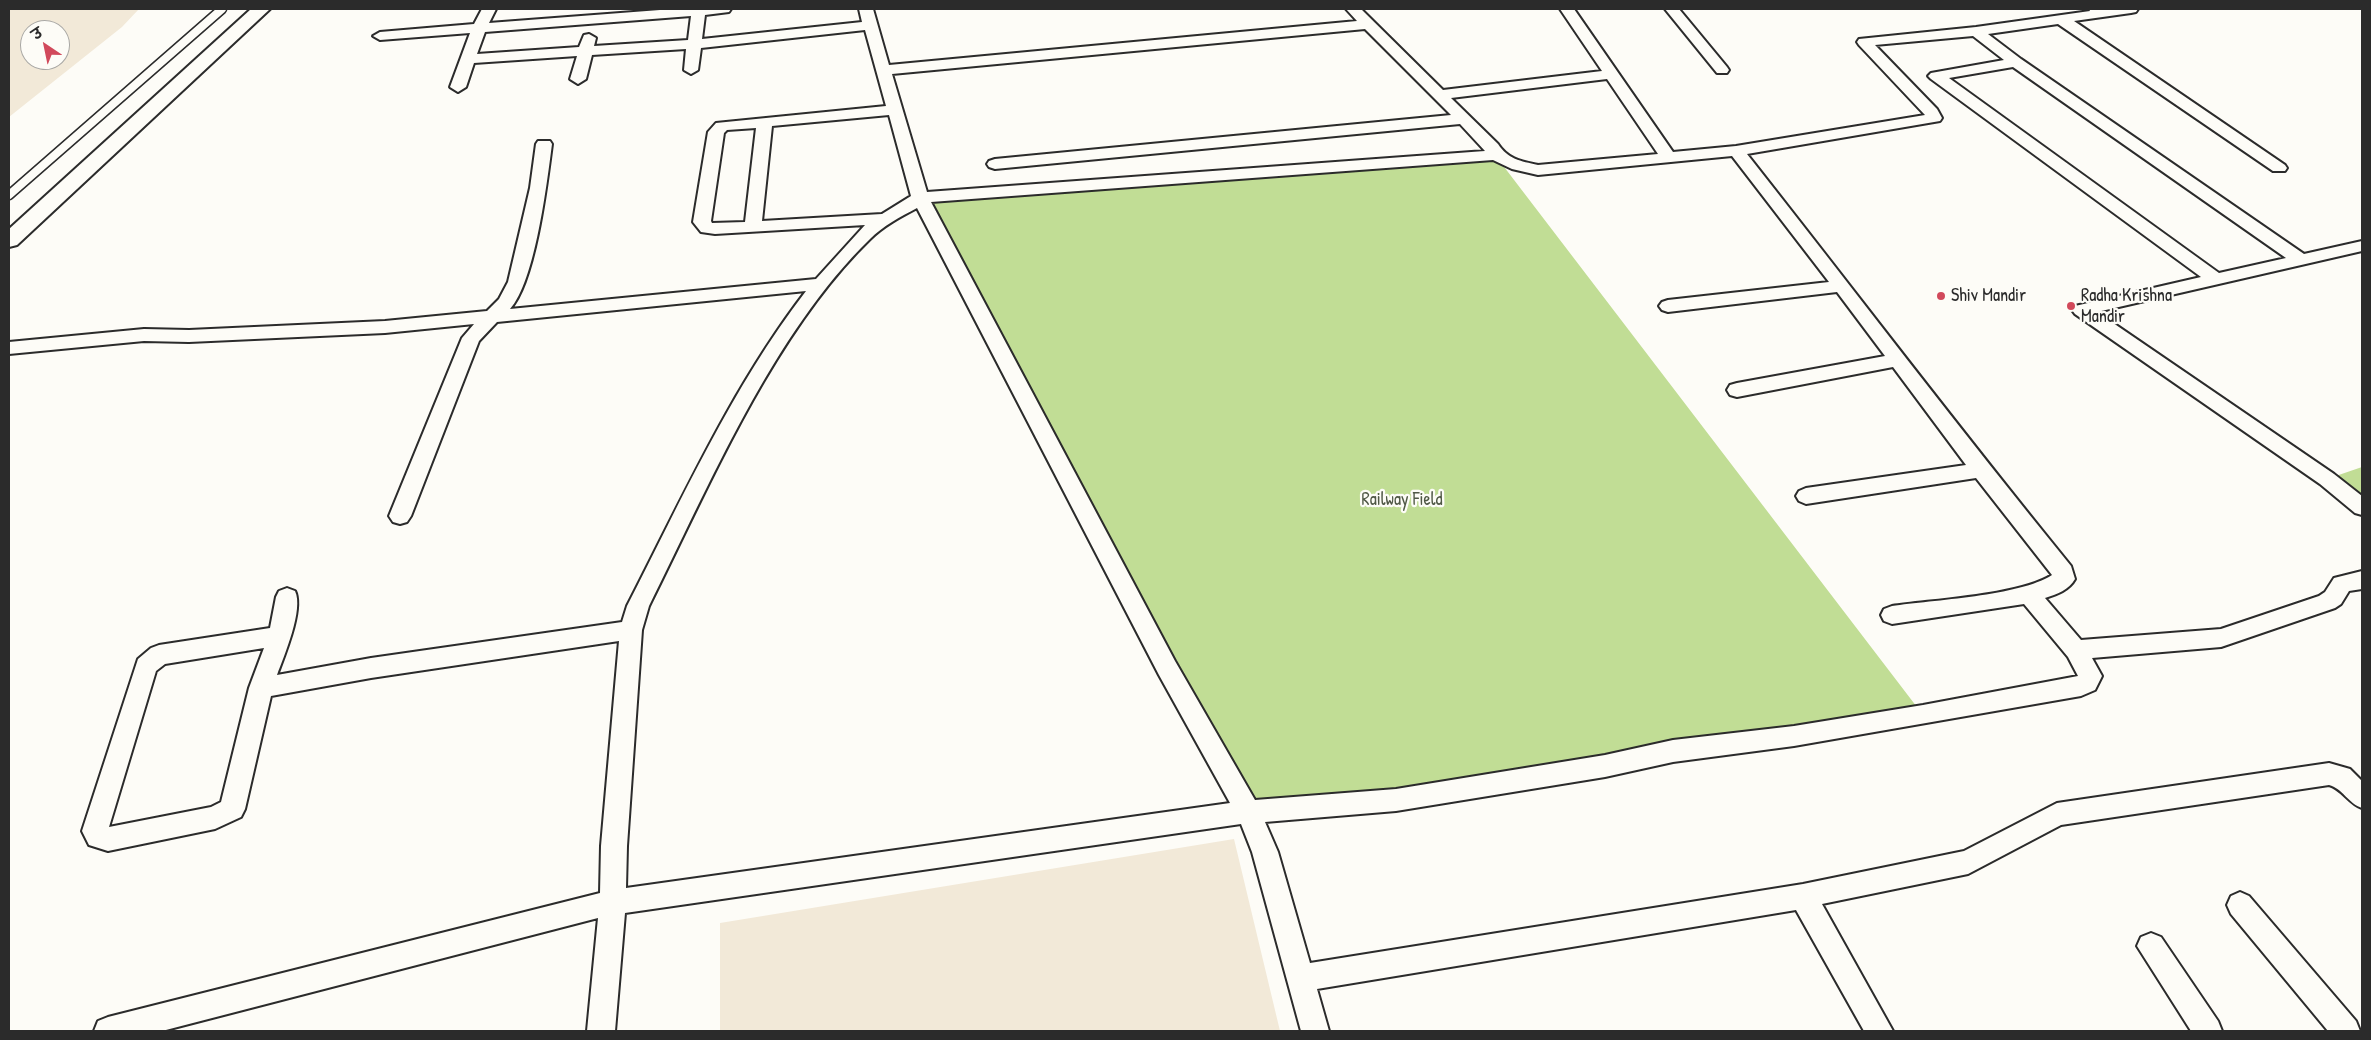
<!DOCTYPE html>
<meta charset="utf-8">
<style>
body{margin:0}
#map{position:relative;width:2371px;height:1040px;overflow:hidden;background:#fdfcf7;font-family:"Patrick Hand","Playpen Sans Deva",sans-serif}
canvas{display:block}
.frame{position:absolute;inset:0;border:10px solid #2b2b2b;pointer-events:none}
.north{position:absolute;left:20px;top:20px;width:50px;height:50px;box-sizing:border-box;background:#fdfcf7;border:1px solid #a9a8a5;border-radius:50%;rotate:326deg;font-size:14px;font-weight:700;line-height:20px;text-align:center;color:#2b2b2b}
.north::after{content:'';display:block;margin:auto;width:18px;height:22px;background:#d1495b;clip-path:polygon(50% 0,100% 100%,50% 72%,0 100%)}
</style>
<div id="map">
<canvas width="2371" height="1040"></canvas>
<div class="frame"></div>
<div class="north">उ</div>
</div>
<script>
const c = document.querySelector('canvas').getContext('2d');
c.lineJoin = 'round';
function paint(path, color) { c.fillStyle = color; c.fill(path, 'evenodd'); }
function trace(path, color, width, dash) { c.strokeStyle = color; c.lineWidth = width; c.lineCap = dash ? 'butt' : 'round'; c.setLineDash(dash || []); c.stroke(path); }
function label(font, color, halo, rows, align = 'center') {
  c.font = font + ' "Patrick Hand",sans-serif'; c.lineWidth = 4.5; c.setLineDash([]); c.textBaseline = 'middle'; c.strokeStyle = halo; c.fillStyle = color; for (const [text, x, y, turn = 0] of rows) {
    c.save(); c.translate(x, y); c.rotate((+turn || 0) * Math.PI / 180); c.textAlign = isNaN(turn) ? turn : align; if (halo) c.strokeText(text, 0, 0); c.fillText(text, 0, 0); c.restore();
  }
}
const built = new Path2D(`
 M9,9h130l-17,18 -113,90zM30,30h30v30h-30z
 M1234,839l46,192h-560v-108z`);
const green = new Path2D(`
 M1495,155l428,560 -675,97 -328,-614z
 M2362,467v40l-35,-28z`);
const service = new Path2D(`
 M9,195l213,-186`);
const minor = new Path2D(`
 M482,9h14l-7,14 184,-14h58l-2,3 -24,3 -3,24 160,-17 -3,-13h14l16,56 468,-44 -11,-12h15l82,81 159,-19 -42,-62h14l99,143 63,-6 189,-31 -66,-70 -2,-3 2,-3 117,-12 114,-16 -1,-2h49l-2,3 -5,1 -57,8 211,144 2,3 -2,3h-12l-215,-147 -70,10 33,25 283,195 58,-13v10l-265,61 237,162 28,22v19l-7,-2 -35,-29 -245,-170 -3,-4 3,-4 126,-29 -270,-198 -3,-3 3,-3 73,-13 -31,-24 -98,9 62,64 5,9 -2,3 -193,33c108,137 213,276 324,412l4,13c-6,11 -18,15 -30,19l36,42 140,-11 98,-33 6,-4 9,-14 28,-7v18l-13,2 -8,13 -6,4 -114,39 -129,11 10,18 -7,14 -14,6 -287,50 -121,16 -68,15 -209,34 -131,11 13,30 32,111 493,-79 161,-33 93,-48 272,-40 21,6 12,12v27c-13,-4 -20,-20 -33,-23l-268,40 -93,49 -146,30 71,127h-29l-68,-121 -479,79 12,42h-28l-49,-179 -11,-28 -616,89 -10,118h-28l11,-113 -436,113h-68l4,-10 10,-4 492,-124 1,-47 18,-205 -248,37 -100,18 -26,113 -4,8 -26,12 -107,22 -19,-6 -7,-14 56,-172 13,-11 8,-3 111,-17 6,-31 3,-6 8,-3 8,3c9,18 -11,65 -18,84l94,-17 251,-36 5,-16c55,-107 105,-219 179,-315l-309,31 -18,19 -68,175 -4,6 -7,2 -7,-2 -4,-6 73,-178 12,-14 -89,9 -196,9 -45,-1 -135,13v-12l135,-13 45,1 196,-9 102,-10 12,-12 9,-17 22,-94 6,-44 2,-3h12l2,3c-5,39 -17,138 -42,165l306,-30 49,-54 -150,9 -14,-2 -8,-10 15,-90 8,-9 170,-17 -21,-76 -164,18 -3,22 -7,4 -7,-4 2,-21 -94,6 -6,24 -8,5 -8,-5 7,-23 -103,7 -8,24 -8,5 -8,-5 20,-54 -90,7 -7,-4 7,-4 94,-8zM691,16l-3,24 -94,6 2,-8 -7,-4 -5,1 -5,12 -102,7 8,-22zM1365,29l86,86 -456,44 -6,2 -2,3 2,3 6,2 465,-45 25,27 -558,41 -35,-118zM2013,67l273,191 -67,15 -270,-195zM1607,79l51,75 -120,11c-18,-4 -30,-6 -40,-21l-47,-46zM889,115l22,81 -29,18 -120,7 10,-95zM756,128l-11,94 -33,1 -1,-2 13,-88 3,-3zM1732,156l97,126 -161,18 -6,2 -3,4 3,4 6,2 169,-20 48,64 -148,27 -7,2 -3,5 3,5 7,2 156,-30 73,98 -160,23 -7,3 -3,5 3,5 7,3 170,-26 76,97c-32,21 -120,25 -160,31l-8,3 -3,6 3,6 8,3 132,-20 44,53 10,19 -155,29 -129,21 -121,14 -68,15 -209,34 -141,11 -80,-139 -244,-459 562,-42 19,9 26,6zM917,208l242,467 71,128 -604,85 1,-42 15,-216 7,-24c60,-120 124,-273 221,-367 13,-13 30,-22 47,-31zM264,648l-15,40 -28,114 -10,5 -102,20 47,-156 9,-7z
 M1665,9h14l48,58 2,3 -2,3h-10z
 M2240,892l9,4 107,125 4,10h-32l-97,-117 -4,-9 4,-9z
 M2151,933l10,4 57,84 4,10h-31l-54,-85 4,-9z`);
const tertiary = new Path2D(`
 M251,9h19l-253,236 -8,2v-18z`);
const markers = [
 [1941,296,5,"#d1495b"],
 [2071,306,5,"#d1495b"]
];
const poiNames = [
 ["Shiv Mandir",1951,296],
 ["Radha Krishna",2081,296],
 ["Mandir",2081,317]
];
const parkNames = [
 ["Railway Field",1402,500]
];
paint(built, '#f2e9d8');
paint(green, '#c1dd95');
trace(service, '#2b2b2b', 11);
trace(minor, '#2b2b2b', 4);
trace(tertiary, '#2b2b2b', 4);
trace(service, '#fdfcf7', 8);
paint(minor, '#fdfcf7');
paint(tertiary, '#fdfcf7');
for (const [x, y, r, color] of markers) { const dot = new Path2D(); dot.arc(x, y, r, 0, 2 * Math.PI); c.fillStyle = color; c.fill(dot); trace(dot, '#fdfcf7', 2); }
label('18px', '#2b2b2b', '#fdfcf7', poiNames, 'left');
label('18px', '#505846', '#fdfcf7', parkNames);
</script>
